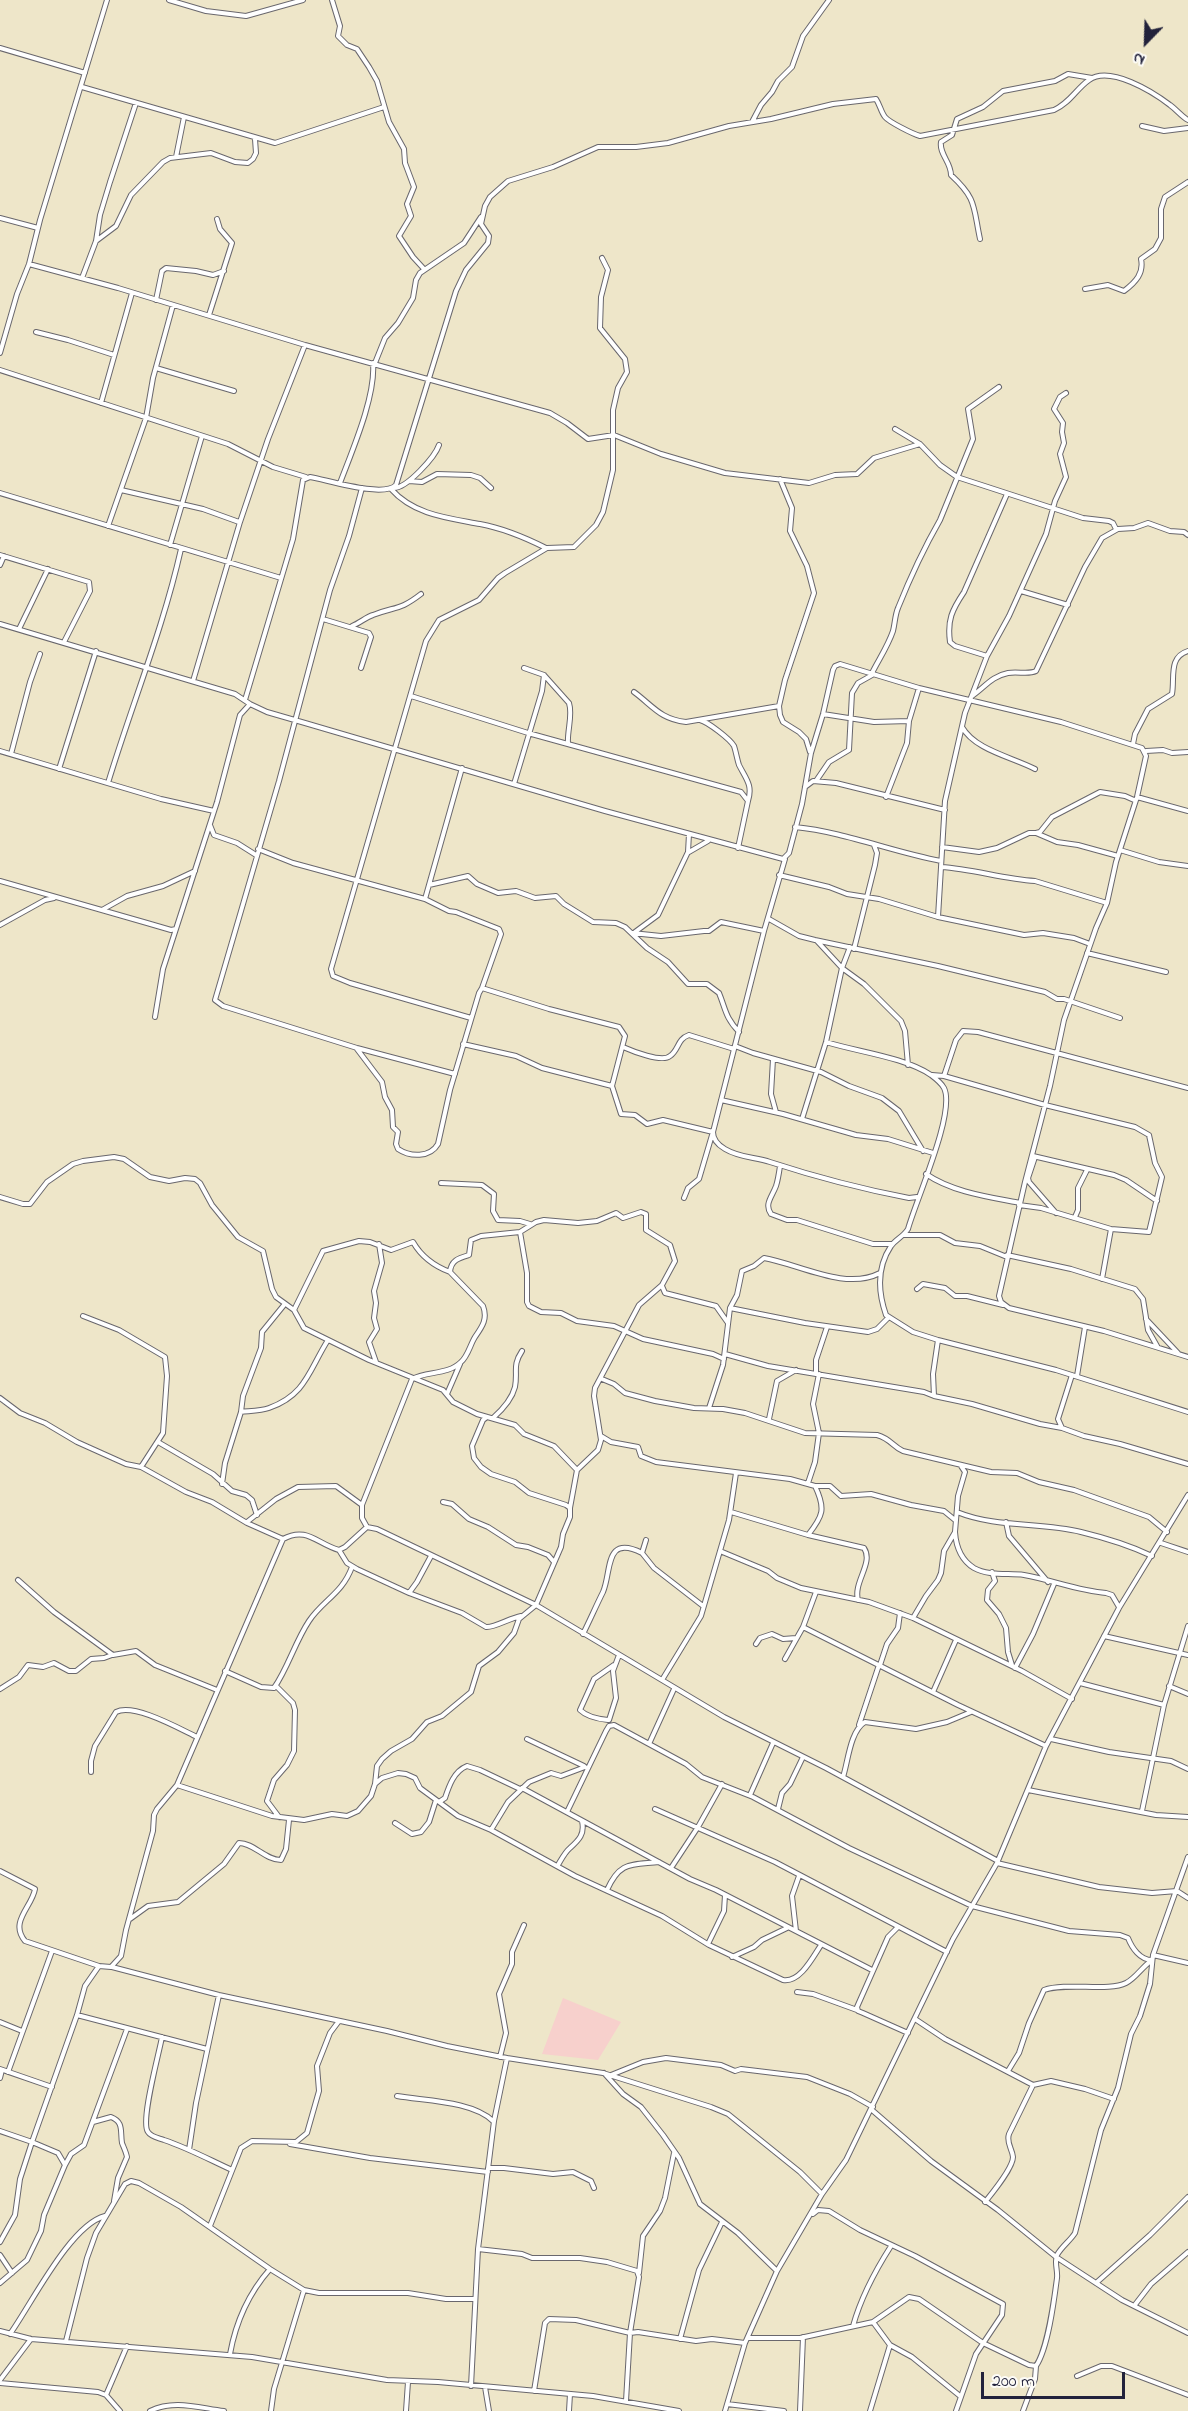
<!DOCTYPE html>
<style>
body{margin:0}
#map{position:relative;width:1188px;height:2411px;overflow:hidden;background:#eee6c9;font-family:"Indie Flower",sans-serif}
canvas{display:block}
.north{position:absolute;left:1116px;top:12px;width:60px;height:60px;-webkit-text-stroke:4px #fdfcf7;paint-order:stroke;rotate:203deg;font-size:16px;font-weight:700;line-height:24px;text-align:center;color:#22223b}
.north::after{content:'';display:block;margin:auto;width:21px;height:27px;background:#22223b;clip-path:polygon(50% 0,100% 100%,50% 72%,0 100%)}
.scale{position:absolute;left:981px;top:2372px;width:144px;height:27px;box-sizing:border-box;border:3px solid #22223b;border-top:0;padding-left:8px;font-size:18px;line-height:21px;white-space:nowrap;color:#22223b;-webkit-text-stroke:4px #fdfcf7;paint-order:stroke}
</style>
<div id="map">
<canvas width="1188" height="2411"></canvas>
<div class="north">N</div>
<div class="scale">200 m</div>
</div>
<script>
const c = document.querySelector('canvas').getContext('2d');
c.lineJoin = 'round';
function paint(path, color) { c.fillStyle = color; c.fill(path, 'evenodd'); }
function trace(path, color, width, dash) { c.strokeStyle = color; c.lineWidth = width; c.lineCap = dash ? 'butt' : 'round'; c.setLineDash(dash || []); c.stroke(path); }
const built = new Path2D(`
 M563,1998l58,24 -23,38 -56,-6z`);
const street = new Path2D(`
 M169,0l37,11 40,5 57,-16
 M332,0l8,26 -2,10 9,9 10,4 12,18 8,14 12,41 15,27 1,14 9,24 -7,17 4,12 -12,20 14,21 11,12
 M0,48l85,25
 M82,87l193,56 109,-36
 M752,122l9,-17 11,-13 6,-11 14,-14 11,-31 26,-36
 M1142,126l22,5 24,-3
 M176,157l8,-40
 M0,218l38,10
 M980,239c-7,-33 -3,-40 -29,-64 0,-13 -12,-21 -10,-33l11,-7 5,-16 26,-12 20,-16 52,-10 13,-7 24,4
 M96,241l20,-15 15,-31 32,-33 7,-4 41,-5 24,9 13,1 5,-4 3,-6 -1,-14
 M29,264l89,24 187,57 245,68 17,10 21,16 26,-4 47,19 64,19 84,10 26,-8 22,-1 17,-16 46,-14
 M82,278l14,-37 4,-26 10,-33 26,-79
 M1085,289l23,-4 16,6c12,-9 20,-18 17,-32l14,-10 6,-11v-29l4,-12 23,-15
 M156,300l6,-29 4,-3 30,3 17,4 11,-4
 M209,315l23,-72 -12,-14 -3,-10
 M36,332l32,8 46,15
 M0,353l17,-59 12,-30 11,-44 67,-220
 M375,363l10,-25 13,-15 15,-25 3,-18 4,-7 44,-30 17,-26
 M156,368l78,23
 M0,370l228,74 45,23 33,10
 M101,403l31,-110
 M895,429l25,15 20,21 17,12 126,41 26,3 4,2 3,6
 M780,479l12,29 -2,23 17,35 7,27 -29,87 -6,26 1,9 3,7 16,10 7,7 4,13
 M409,481l13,1 15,-8 34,1 9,3 11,10
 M340,483c12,-32 36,-87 33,-120
 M362,488l-13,48 -19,54 -51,191 -64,219 8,6 134,42 98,26
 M394,488c13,0 41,-31 45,-43
 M391,489c23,26 57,29 89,35 22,4 46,14 66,24
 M121,490l82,19 36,13
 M0,493l281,85
 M108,526l38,-108 7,-40 20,-73
 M170,545l32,-109
 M0,555l89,27 1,9 -26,51
 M0,565l4,-9
 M1021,591l47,14
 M323,619l46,14 2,4 -10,31
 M0,624l235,70 15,10 17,8 38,11 300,88 178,48 6,-6 13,-49 9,-51 12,-39 10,-44 2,-4 5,-2 79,24 142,34 81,26 4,8 -9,41 -21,65 -9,41 -11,25 -32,92 -14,66 -25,96 -26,114 2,6 8,6 95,23 84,26
 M352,626c8,-3 14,-9 21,-11 23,-9 26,-4 48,-21
 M19,629l29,-60
 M987,656l-32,-10 -5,-4c-3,-22 2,-32 14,-50l43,-98
 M524,668l20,7 25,28c4,12 -2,28 -1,40
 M872,673c7,-14 16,-27 21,-42 2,-8 2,-16 5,-23 12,-30 26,-60 42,-88l33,-81 -5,-30 31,-22
 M193,681l47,-159 28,-83 37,-94
 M634,692c19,14 26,27 52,30l93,-16
 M411,696l117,37 213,59 7,9 -10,47
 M972,696c13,-9 20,-20 36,-23 10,-2 20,2 28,-2l49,-104 17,-29 16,-9 16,-1 14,-5 22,8 14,1 4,3
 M245,700l48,-161 10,-59 7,-3c18,3 73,21 86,8l60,-194 10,-21 22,-27 1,-7 -8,-12 4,-18 5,-9 18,-16 45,-14 45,-20h38l32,-4 61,-17 42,-7 62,-15 43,-5c4,6 5,13 9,18 4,5 28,17 35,19l134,-26c16,-7 22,-21 35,-30 21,-15 64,12 81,25 7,5 11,11 18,15
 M823,714l51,8 35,-1
 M700,720c8,2 30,19 34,26 2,6 3,13 5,19 7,14 14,20 9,36
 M962,727c13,23 50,30 73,42
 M1133,744l2,-10 13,-25 24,-15c3,-16 -4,-37 16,-43
 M0,751l161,48 53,12
 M1146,751l17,-1 9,3 16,-1
 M11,754l19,-72 10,-28
 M59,769l37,-118
 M816,781l13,-19 20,-12 3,-57 6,-10 16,-9
 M108,783c24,-79 55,-154 73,-234
 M514,784l28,-93 2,-16
 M805,787l8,-6 23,2 109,27
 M886,797l21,-54 2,-22 10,-33
 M1137,797l51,14
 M210,825l4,10 23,8 19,12
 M795,827c50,5 97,25 146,34
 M1036,833l4,-1 12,-15 48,-25 25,4 9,4
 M942,847l37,5 18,-4 32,-15h7l21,9 21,3 40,11
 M258,849l35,14 132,36 37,-131
 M1120,850l39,12 29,4
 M689,852l19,-11
 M785,859l-21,72 -51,201c0,7 5,13 12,17 15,9 30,8 45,13 46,15 92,27 139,36l8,-1
 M941,867c32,2 62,12 94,14l72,22
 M779,875l50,12 18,7 32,5 59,18 86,18 19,-2 31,5 16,6
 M0,881l147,42 24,7 5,-1 41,-127 23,-87 10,-11
 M429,885l39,-9 9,8 21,9 18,-2 19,7 21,-2 8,8 29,18 23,1 9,4 22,21 21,14 20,22h19l12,9c7,17 6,24 20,39
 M425,899l24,12 7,1 43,17 2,5 -19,54
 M102,910l25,-14 36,-10 32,-15
 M938,917l7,-116 20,-88 22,-57 22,-40 37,-82 9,-33 11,-24 -6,-23 4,-11 -2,-11 1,-9 -9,-14 6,-12 6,-4
 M769,919l30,17 16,4 123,26 107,26 12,7h7l56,19
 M0,925l45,-25 9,-2
 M635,932l23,-17 30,-63 1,-18
 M632,933l29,3 43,-5h5l12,-9 43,9
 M817,941l25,27 22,16 37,37 4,10 3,34
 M854,949l21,-84 2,-12 -3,-8
 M1087,953l79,19
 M155,1017l8,-48 13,-40
 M471,1018l-121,-35 -17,-7 -2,-7 95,-328 13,-21 40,-20 19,-22 7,-5 42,-25 27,-1 22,-22 7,-13 10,-42v-60l5,-22 9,-16 -2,-13 -25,-31 1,-31 7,-27 -6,-12
 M826,1042c32,10 78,15 105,33 4,3 11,9 13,13 12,24 -28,112 -36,141 -5,8 -12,10 -17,17 -14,21 -13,46 -5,69l27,17 25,8 118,30 132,42
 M463,1044l53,12 26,12 70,18
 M735,1046l18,7 68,19 28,14 33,12 17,13 24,40
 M623,1047c9,4 39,16 47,9 9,-6 7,-17 19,-21l45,14
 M357,1049l25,33 3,15 7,13 1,17 5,5 -2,12 2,5c12,8 32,9 40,-5l12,-54 29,-97 3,-5 67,21 70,18 6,9 -13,50 9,28 14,1 12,9 16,-4 50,12
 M773,1059l-2,35 5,18
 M932,1075l12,1 101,29 90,22 14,8 6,28 7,14 -13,55 -38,-3 -70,-21 -22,-3
 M944,1076l12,-36 7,-9 15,1 210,56
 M721,1100l62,14 73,21 32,4 45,14
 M802,1119l24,-77 16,-74 8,-21
 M1033,1156l81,19 12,5 31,21
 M1035,1157l-7,21 1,4 27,31
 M780,1166c-1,7 -2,14 -4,20 -4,11 -12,18 -5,28l16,6h10l76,24h19
 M926,1174c26,18 63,23 94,29
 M441,1183l41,2 12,9 -1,17 5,9 22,1 10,3
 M0,1197l23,7h7l17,-22 26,-18 10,-3 31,-4 10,2 26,18 19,4 16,-3 10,1 5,4 12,22 26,32 25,14 9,38 4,8 18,13 10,18 65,32 74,30 10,12 24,12 38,11 9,9 30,12 23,24
 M684,1198l4,-10 11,-9 13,-44
 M1075,1217l3,-7v-22l9,-18
 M520,1232l7,41v29l2,4 12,6 20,1 16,8 37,5 29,13 70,15 11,5
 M904,1235h36l15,8 25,3 27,11
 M1007,1255l64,14 64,20 8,10 5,31 9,16
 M1102,1279l9,-50
 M662,1286l3,7 51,13 12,17
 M917,1289l6,-5 22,4 10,8h12l36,9
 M730,1308l75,15 63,9 9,-3 12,-12
 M294,1310l29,-59 36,-10 11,1 21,8 22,-8c8,14 21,24 37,30
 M83,1316l36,14 46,27 2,19 -4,57 -22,34
 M1146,1319l32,34
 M938,1340l-5,34 1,22 38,8 68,20 22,4
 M725,1354l43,12 156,26 10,4
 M376,1362l-7,-20 8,-13 -3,-11 2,-15 -2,-12 8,-28 -3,-19
 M816,1373v-13l11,-33
 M1072,1375l-14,44 4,9 22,8 36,8 68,20
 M1077,1376l8,-49
 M602,1379l12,5 11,9 30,8 39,7 29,1 22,4 60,20 72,2c14,4 15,11 26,16l88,21 26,1 22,9 35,8 75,27 18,15
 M447,1394l13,-30
 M0,1398l20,15 25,10 32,19 49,22 15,3 45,25 26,10 35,21 36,16
 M709,1408l14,-43 7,-57 7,-13 5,-24 12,-5 10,-8c35,6 81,33 116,15
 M241,1412c9,-1 20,-1 28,-4 37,-13 40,-38 59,-68
 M493,1418c9,-8 19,-19 22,-31 3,-16 -3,-21 7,-36
 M769,1419l8,-38 19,-11
 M601,1436l10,6 27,5 3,9 15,6 134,17 25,7c11,23 8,30 -7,49
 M158,1442l55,32 19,17 14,4 6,5 5,15
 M808,1483l7,-21 4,-29 -6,-29 6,-30
 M222,1484l3,-21 16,-51 2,-16 18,-48 1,-16 22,-27
 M815,1486h15l11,10 30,-2 40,11 33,6 11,9
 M443,1502l9,2 17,15 19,8 28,18 12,2 20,8 6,7
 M731,1512l77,23 56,13c10,15 -11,34 -6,52
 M957,1512c39,16 84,10 124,20 25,6 48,13 71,24
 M247,1522l29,-23 22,-12 38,-1 26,19
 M1006,1522l3,14 39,46
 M367,1527l-5,-9v-13l50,-126c15,-8 36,-4 49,-17 7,-6 9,-17 14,-25 7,-10 13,-18 8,-31l-33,-34c1,-12 9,-14 19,-17l2,-15 10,-4 39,-4 16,-10 8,-2 34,3 19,-2 19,-8 7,5 18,-6 5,2v16l24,15 5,16 -13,24 -23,20 -44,83 -1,8 7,44 -3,10 -21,20 -7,38
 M955,1532c1,14 6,28 19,36 14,8 34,5 50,7 28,5 55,16 82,18l6,2 7,12
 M646,1540l-4,13 12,15 49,38
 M1161,1543l27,9
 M339,1550l8,13 10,6 52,24 53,20 24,14c8,1 24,-9 35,-11
 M720,1551l48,20 9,7 24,10 68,14 44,16 109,53 50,28
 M992,1572l3,9 -7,9 -1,10 12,14 7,14 2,24 4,13
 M18,1580l36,32 59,43 23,-4 19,14 62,25
 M409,1593l8,-11 14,-26
 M913,1618l13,-22 12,-16 3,-7 3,-22 11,-19 3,-36 7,-24 -4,-6
 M803,1627l155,78 88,41
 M583,1634c7,-14 13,-28 20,-42 9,-21 1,-58 39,-39
 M1104,1636l84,19
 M756,1644l4,-6 12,-4 11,5 13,-1
 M785,1659l18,-32 13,-35
 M880,1665l7,-21 11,-16 2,-15
 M1015,1668l18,-34 21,-50
 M225,1671l36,16 13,1c14,-20 21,-46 35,-67 14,-21 33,-27 43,-54
 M662,1680l39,-64 28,-96 7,-47
 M1080,1683l84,22
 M276,1686l17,17 2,7 -1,41 -7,14 -13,15 -7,21 12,16
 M1169,1686l19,8
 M0,1689l19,-12 9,-12 15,2 11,-4 15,8h7l15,-12 13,-1 8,-3
 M933,1692l23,-52
 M608,1720c-10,-1 -21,-3 -28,-10l14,-31 20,-14
 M609,1720l7,-22 -3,-27 6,-16
 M859,1725l20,-60
 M527,1739l57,27
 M1051,1739l58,13 62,9 17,8
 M649,1744l25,-55
 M91,1772v-11l4,-15 21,-34c18,-9 62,16 81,25
 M843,1777c5,-15 7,-46 22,-55l51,7 31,-7 24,-10
 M375,1784l2,-18 5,-7 9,-8 21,-12 15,-17 15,-6 29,-24 8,-26 19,-14 16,-19 5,-14 17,-14 25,-58 2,-13 7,-17v-9l-4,-3 -37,-12 -14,-11 -24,-8 -10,-7 -7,-9 -2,-12 11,-26 4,-3
 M177,1785l95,31 32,4 28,-6 15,2 11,-5 13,-15 4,-12 7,-6 16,-5 8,1 9,4 5,10 38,28 33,14 84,46 87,40 47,29 74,35c17,3 30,-23 38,-35
 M522,1788l168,91 26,11 156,80
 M1028,1790l128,25 32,2
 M750,1795l23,-52
 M439,1802l6,-4c4,-12 9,-27 22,-32l13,4 40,19
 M655,1809l120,53 172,90
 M778,1809l4,-16 8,-9 13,-27
 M1142,1811l22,-106 24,-79
 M567,1812l39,-81 3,-5 5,-1 72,39 16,13 51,20 96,51 123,58 97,25 51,4 8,3c4,10 12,22 24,22
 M395,1823l17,11 9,-2 8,-10 7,-22
 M491,1830l17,-28 21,-20 22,-9 10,3 24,-9
 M997,1863l102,24 53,6 25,-2 11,7
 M558,1865c3,-5 7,-13 12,-17 9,-8 15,-14 12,-27
 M671,1868l27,-41 24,-43
 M0,1871l35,18c-3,18 -26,33 -10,52l74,25
 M607,1890c13,-29 24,-25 52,-28
 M130,1919l18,-13 30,-4 46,-38 15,-21c15,0 26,17 42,17l5,-11 3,-29
 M898,1927l-10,10 -31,70 1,4 5,2 45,20
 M796,1931l-4,-35 7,-20
 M708,1944l16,-33 1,-16
 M1153,1955l35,8
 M732,1957l22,-10 8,-7 25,-12
 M112,1967l107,28 168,36 60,15 60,12 96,15 108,34 17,7 72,58 22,22
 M797,1992l16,2 44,16
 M77,2015l130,34
 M915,2019l30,20 88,46 18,-4 34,8 29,10
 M0,2022l22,9
 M162,2037c-3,17 -22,85 -14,95 3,5 11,6 16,8 24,8 46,20 68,30
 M500,2057l6,-24 -7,-39 13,-30v-12l12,-27
 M0,2069l52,18
 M1008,2071l11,-18 10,-30 15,-33c23,-8 64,2 82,-7 10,-5 16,-16 25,-22
 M8,2072l44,-121
 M604,2073l19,21 18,13 22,28 16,23 21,46 38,29 39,38
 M611,2075l32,-13 23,-4 55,7 14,6 6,-2 66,8 43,17 23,13
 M0,2078l2,-8
 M397,2096c29,5 75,5 96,25
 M872,2110l59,51 67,49 58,47 66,43 66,33
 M93,2122l18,-5c13,5 9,14 11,26 2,5 4,9 5,14l-9,21 -4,23
 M0,2131l32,11 45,-127 8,-29 14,-20 12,1 10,-11 5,-26 27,-99 1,-16 3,-6 20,-24 106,-246c24,-13 34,5 56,11l6,-3 22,-20 10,2 159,76 188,112 102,51 172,93
 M290,2144l80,14 118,14
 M189,2150l7,-47 23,-108
 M488,2168h16l49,6 20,-2 18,9 3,7
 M985,2202c8,-10 28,-34 28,-45 -1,-9 -7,-14 -4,-23l24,-49
 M813,2214l5,-4 11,1 31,19 55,26 88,48 -1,11 -26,39 -20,57
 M210,2226l31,-78 11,-7 44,1 11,-9 12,-42 -2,-25 13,-33 9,-12
 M0,2242l15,-27 5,-36 12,-37 26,11 7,12
 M478,2249l44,5 10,4h48l27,4 30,9 2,6 -9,56 -4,68
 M0,2255l12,18
 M639,2273l4,-37 17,-25 5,-13 9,-45
 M0,2283l27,-23 14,-29 3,-16 21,-50 6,-11 13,-9 43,-116
 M1096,2283l54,-48 38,-38
 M1134,2306l17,-22 37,-32
 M853,2326c8,-29 22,-55 38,-80
 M0,2331l31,8 221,18 135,23 51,2 155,14 86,15
 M10,2334c21,-29 60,-109 95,-118
 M748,2338h52l73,-16 36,-25 10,2 64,44 46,22 7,1c12,-18 18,-65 21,-88 1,-7 -3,-16 0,-23 5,-9 13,-14 18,-22l26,-103 17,-42 13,-54 9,-18 10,-32 3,-29 35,-98
 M680,2339l19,-69 23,-48
 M66,2341l21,-83 9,-25 29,-49 6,-3 8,2 42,24 89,62 34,21 15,3h89l38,6h28
 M890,2345l22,12 48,39
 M230,2354c6,-33 18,-60 40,-85
 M1077,2376l24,-10h11l76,29
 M0,2380l31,-41
 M0,2383l98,9 8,3 14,16
 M471,2386l7,-137 16,-128 13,-63
 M485,2387l4,24
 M534,2391l11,-68 4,-4 27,1 54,13 8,-1 58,9 16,-2 33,4
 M106,2395l21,-49
 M727,2404l57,7
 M150,2411c24,-12 49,-3 74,0
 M271,2411l3,-22 30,-99
 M406,2411l2,-29
 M569,2411l1,-17
 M725,2411l20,-68 32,-72 45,-77 24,-34 107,-221 44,-76 49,-117 73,-138 69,-113
 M800,2411l3,-74
 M870,2411l20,-66 -17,-23
 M1023,2411l12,-32 1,-13`);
paint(built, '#f7d0cc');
trace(street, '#69676d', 6);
trace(street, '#fff', 4);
</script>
